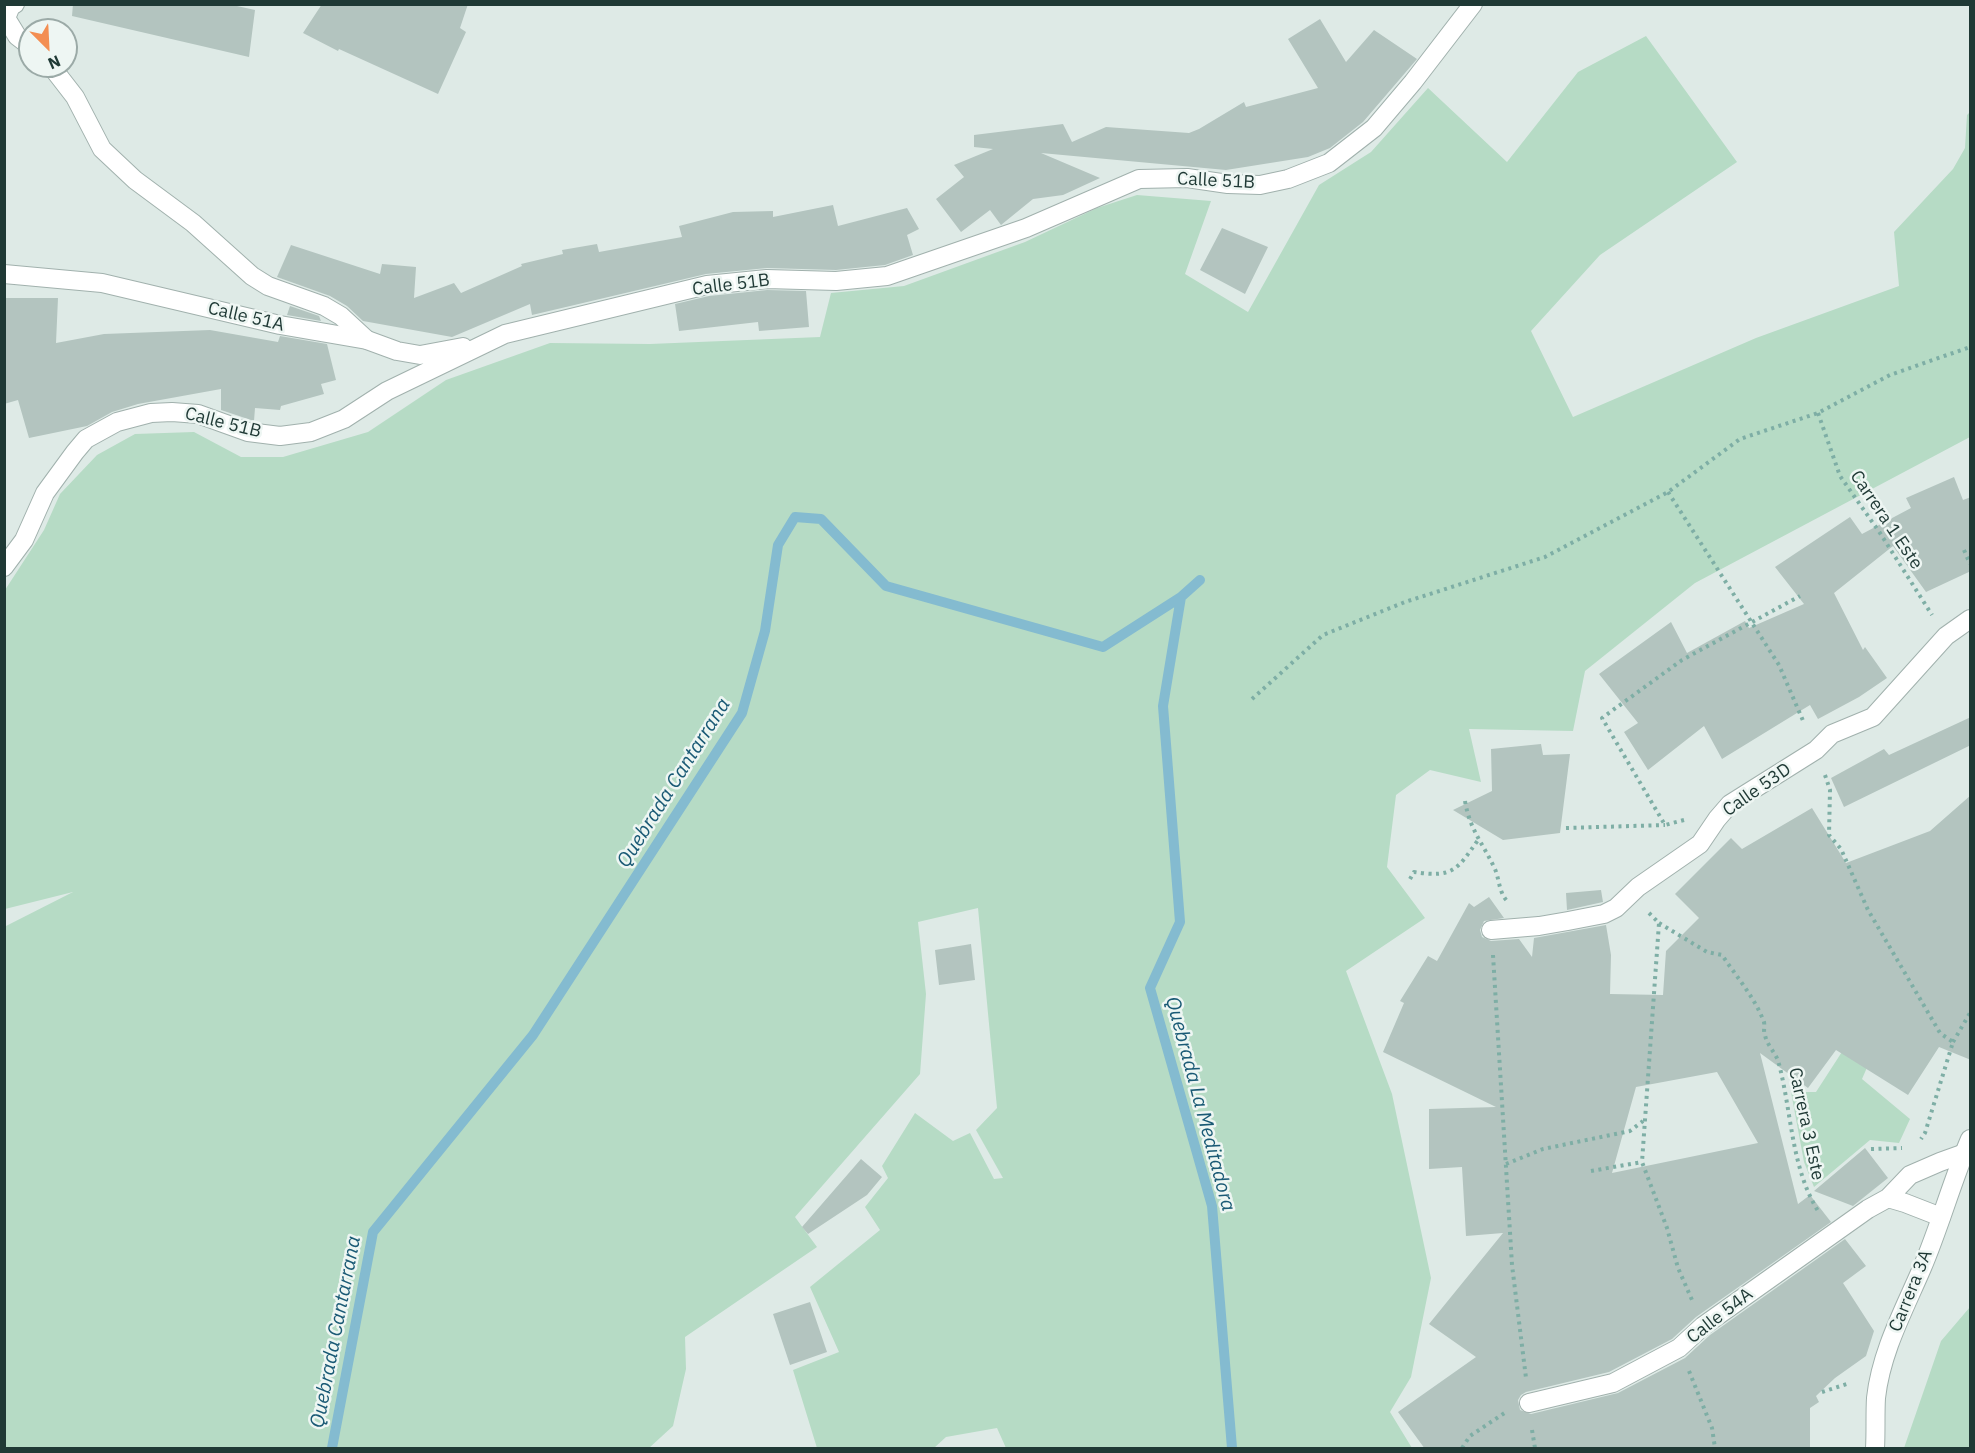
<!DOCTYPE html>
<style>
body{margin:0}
#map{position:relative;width:1975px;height:1453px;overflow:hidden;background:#deeae6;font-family:"IBM Plex Sans",sans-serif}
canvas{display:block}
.frame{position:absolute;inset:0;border:6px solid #1f3935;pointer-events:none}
.north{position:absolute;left:18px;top:18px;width:60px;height:60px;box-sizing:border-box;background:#eef6f3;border:2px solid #9baaa7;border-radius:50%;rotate:156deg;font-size:16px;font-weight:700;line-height:24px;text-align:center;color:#1f3935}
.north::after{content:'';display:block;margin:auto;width:21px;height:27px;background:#f38e52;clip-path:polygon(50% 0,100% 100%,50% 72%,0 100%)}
</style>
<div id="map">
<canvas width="1975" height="1453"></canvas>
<div class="frame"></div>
<div class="north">N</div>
</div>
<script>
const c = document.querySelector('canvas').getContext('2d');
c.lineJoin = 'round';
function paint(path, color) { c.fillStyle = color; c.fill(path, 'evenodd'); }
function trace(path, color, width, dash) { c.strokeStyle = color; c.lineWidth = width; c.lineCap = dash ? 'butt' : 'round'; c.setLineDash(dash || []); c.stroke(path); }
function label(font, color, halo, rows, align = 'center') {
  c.font = font + ' "IBM Plex Sans",sans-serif'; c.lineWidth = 5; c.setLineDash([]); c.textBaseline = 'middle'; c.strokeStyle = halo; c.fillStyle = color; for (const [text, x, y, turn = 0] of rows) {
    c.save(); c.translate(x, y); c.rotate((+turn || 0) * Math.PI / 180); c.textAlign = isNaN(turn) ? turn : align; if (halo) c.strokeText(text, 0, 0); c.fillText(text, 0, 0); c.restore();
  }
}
const green = new Path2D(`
 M1646,36l91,126 -137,93 -69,76 42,86 183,-79 143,-52 -5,-54 59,-63 12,-21 2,-33 3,-3v325l-275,146 -110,88 -12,60 -104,-2 12,53 -51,-12 -34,25 -9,72 38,51 -79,53 46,123 39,184 -20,99 -21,35 22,36h-378l-3,-1 -2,1h-23l-9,-20 -51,9 -12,11h-117l-24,-78 46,-18 -29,-65 70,-57 -15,-23 23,-29 -6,-12 33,-53 38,28 17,-8 24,46 9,-1 -27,-48 21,-22 -19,-200 -60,14 8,72 -6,80 -125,143 22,30 -132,90 1,32 -13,57 -24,22h-644l-1,-521 69,-35 -68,17v-319l39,-60 16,-36 37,-39 38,-21 59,-2 47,25h42l85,-25 78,-52 104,-37 100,1 170,-7 11,-44 73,-7 121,-44 72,-34 40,-13 74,6 -26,73 63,38 71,-127 52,-33 57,-64 79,74 71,-90z
 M1849,1041l23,15 -10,23 48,40 -11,24 -29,-3 -56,47 -10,-25 -13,-70h25z
 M1970,1307v141h-66l37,-107z`);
const stream = new Path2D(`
 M1181,597l-18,109 17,216 -30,66 62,218 20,242
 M332,1448l41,-216 160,-197 209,-322 23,-82 13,-86 17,-28 26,2 65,67 217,61 78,-50 19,-17`);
const building = new Path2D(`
 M73,4h155l27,6 -6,47 -177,-41z
 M322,4h146l-8,24 6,4 -28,62 -99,-45 -1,2 -35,-18z
 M1320,19l26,43 28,-32 43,29 -54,63 -33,26 -22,9 -82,13 -185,-17 59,25 -37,17 -30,4 -32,26 -11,-15 -29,22 -25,-33 28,-22 -10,-12 39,-16 -19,-2v-12l89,-11 9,18 34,-15 83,6 10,-4 45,-27 2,5 72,-19 -30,-49z
 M833,205l5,21 69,-18 12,21 -12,6 6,20 -28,10 -49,5 -69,-2 -61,6 -174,41 -2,-11 -78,33 -89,-16 -16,-15 -17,-10 -53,-19 14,-32 89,29 2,-10 34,3 -2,31 40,-15 7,10 61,-27 -1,-2 42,-10 -1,-4 35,-6 2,8 83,-15 -3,-11 54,-14 40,-1v6z
 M1222,228l46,19 -23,47 -45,-24z
 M767,290l39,1 3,36 -50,4 -1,-9 -79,9 -4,-27 34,-8z
 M4,298h54l-2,45 48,-9 106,-4 68,12 2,-6 47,8 9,36 -15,4 3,10 -43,12 -1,4 -25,-2 -1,13 -33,-11v-21l-83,15 -26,8 -25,14 -58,12 -11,-38 -14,4z
 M290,306l29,10 2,5 -34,-6z
 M1954,477l9,23 8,-3v74l-45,21 -33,-46 -59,47 29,57 2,-3 22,31 -28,19 -41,22 -8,-14 -88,54 -18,-33 -56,44 -24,-38 14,-9 -39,-49 72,-52 16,31 58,-32 4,7 55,-24 -29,-37 75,-50 12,17 49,-26 -5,-10z
 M1971,717v28l-127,62 -13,-29 53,-29 5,6z
 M1541,744l2,11 27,-1 -10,79 -57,7 -50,-30 39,-19 -1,-42z
 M1971,795v265l-32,-13 -31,48 -72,-45 -28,38 -48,-35 38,151 12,-9 21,27 -135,95 -24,22 -63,33 -83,20 -5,3 -3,5 2,10 11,4 87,-21 67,-35 25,-23 135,-96 21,27 -23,17 31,48 -8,25 -31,22 -19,18 3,6 -9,6v41h-385l-27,-37 78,-55 -47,-33 74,-91 -37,3 -4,-69 -33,2v-60l67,-2 -113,-55 21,-49 -4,-2 28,-45 9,5 32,-58 5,4 15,-10 15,21 -20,3 -4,9 2,7 9,4 28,-2 13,18 2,-19 72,-13 5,30 -1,39 53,1 3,-44 33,-33 -24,-24 56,-56 11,11 70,-41 34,55 84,-32zM1717,1072l41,71 -146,30 24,-86z
 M1601,890l2,12 -36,8 -1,-17z
 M971,944l4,36 -36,5 -4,-35z
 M1865,1148l23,30 -35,28 -39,-15z
 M861,1159l21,18 -15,18 -59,39 -6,-7z
 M810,1302l17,50 -37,13 -17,-51z`);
const path = new Path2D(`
 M1818,413l22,63 40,57 52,82
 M1668,492l111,173 25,58
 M1964,550l6,14
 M1252,699l71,-64 82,-33 140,-45 123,-65 72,-53 78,-26 72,-38 80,-28
 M1825,775l5,15 -1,45 12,14 27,61 72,123 13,9 -28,91 -4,6
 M1465,801c5,29 17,41 29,66 6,12 4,25 14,35
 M1684,820l-19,5 -63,-107 80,-58 118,-64
 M1566,828l99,-3
 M1410,879l4,-7c39,6 43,-2 64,-32
 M1649,913l10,10 -17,239 25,66 11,40 14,32
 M1659,923l48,29 15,3c14,21 33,43 42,67 1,5 -1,9 1,13 2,11 12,19 14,29 13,50 12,103 39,147
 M1493,955l19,310 14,113
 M1953,1042l17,-29
 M1871,1149l31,-1
 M1506,1164l37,-15 87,-18 13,-10
 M1591,1171l51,-9
 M1689,1371l23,57 3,20
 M1822,1392l28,-9
 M1532,1430l3,18
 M1462,1448l8,-12 36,-24`);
const service = new Path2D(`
 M15,4l-4,2 -5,12 11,18 13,10
 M51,66l24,31 27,52 33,31 58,43 59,53 16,10 56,20 17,10 26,24`);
const pedestrian = new Path2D(`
 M1491,930l48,-4 29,-5 36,-7 12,-6 22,-21 62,-43 17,-25 13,-15 86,-54 16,-16 41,-17 73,-81 24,-17
 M1888,1198l17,5 36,14
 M1529,1403l84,-20 66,-35 24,-22 165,-117 20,-11 22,-23 30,-13 25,-9`);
const minor = new Path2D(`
 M4,274l98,9 178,42 87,15 30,11 23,4 43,-8
 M4,567l20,-27 21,-47 30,-41 11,-13 31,-17 34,-9 21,-1 26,2 50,18 32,4 31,-4 33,-13 43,-28 118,-57 202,-49 60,-6 69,2 51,-5 139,-48 113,-49 48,-1 41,6 32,1 28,-6 41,-16 45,-35 39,-46 60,-78`);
const tertiary = new Path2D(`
 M1875,1448c1,-16 0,-34 1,-50 5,-46 28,-88 46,-130 18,-42 30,-87 48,-129`);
const streetNames = [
 ["Calle 51B",1216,181,3],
 ["Calle 51B",731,285,-7],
 ["Calle 51A",246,317,13],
 ["Calle 51B",223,423,14],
 ["Carrera 1 Este",1886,520,56],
 ["Calle 53D",1757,790,-35],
 ["Carrera 3 Este",1806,1124,78],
 ["Carrera 3A",1911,1291,-68],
 ["Calle 54A",1720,1316,-38]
];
const waterNames = [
 ["Quebrada Cantarrana",674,783,-58],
 ["Quebrada La Meditadora",1200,1104,75],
 ["Quebrada Cantarrana",336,1332,-79]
];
paint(green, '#b6dbc5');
trace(stream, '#84bbd0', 10);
paint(building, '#b3c4bf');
trace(service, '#a1b1ad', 20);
trace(pedestrian, '#a1b1ad', 20);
trace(minor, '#a1b1ad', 20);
trace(tertiary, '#a1b1ad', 20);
trace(path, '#7eaea5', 4, [3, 4.5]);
trace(service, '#fff', 18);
trace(pedestrian, '#fff', 18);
trace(minor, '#fff', 18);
trace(tertiary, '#fff', 18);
label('18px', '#1f3935', '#eef6f3', streetNames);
label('italic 20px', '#1a5a75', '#eef6f3', waterNames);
</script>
